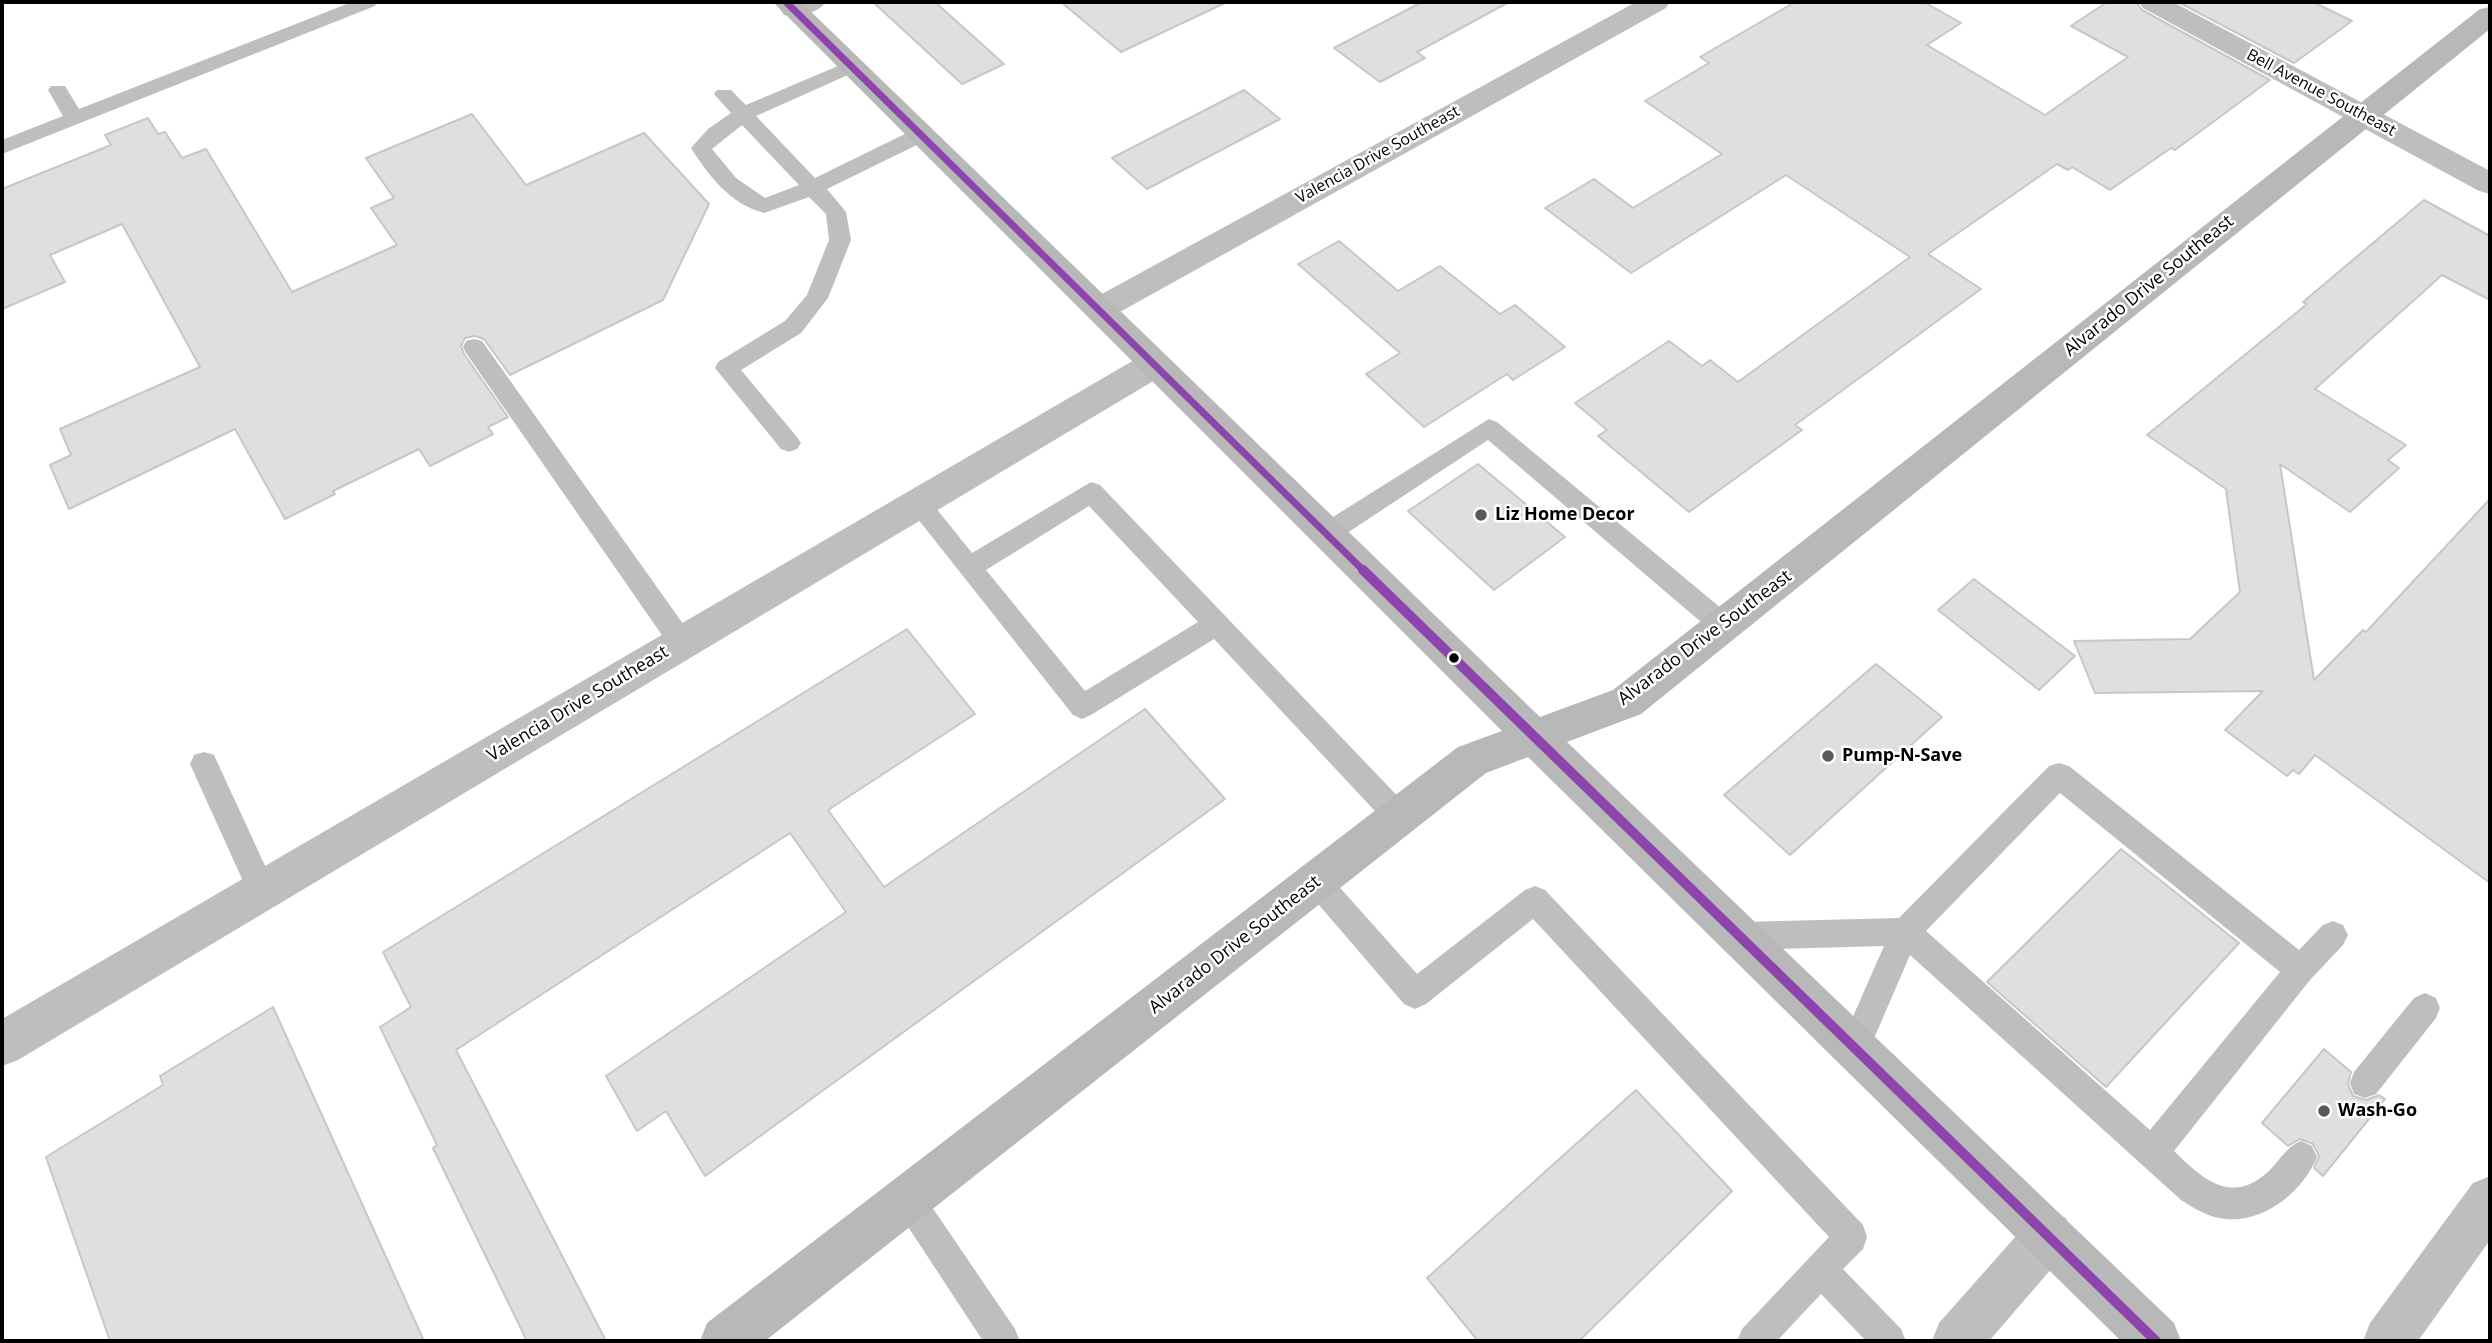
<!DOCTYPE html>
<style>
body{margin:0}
#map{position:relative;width:2492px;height:1343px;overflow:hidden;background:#fff;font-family:"Open Sans",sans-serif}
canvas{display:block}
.frame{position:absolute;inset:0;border:4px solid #000;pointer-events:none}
</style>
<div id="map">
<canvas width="2492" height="1343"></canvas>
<div class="frame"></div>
</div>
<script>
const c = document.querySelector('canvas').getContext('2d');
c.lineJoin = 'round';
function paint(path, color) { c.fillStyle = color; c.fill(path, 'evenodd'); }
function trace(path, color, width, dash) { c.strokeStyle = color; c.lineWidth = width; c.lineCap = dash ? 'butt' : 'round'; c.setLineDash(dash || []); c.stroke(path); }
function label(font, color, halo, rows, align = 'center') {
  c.font = font + ' "Open Sans",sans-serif'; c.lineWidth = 5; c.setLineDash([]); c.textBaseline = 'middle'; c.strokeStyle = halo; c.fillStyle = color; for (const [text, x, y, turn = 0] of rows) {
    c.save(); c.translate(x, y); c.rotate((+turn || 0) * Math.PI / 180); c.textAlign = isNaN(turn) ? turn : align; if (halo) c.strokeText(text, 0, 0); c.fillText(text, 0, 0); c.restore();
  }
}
const building = new Path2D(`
 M873,2h62l69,62 -42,20z
 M1061,2h166l-106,50z
 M1422,2h87l-92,50 8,6 -45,24 -46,-34z
 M1795,2h129l37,21 -34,22 118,70 83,-58 -57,-31 36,-24h29l6,8 128,70 -95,70 -4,-2 -61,42 -38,-23 -4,3 -11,-6 -129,90 53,35 -186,136 7,5 -113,82 -91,-76 9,-6 -32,-27 94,-62 33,25 8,-6 28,22 172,-125 -124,-82 -155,98 -86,-65 49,-29 39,29 89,-54 -77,-53 64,-38 -9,-6z
 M2178,2h135l39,19 -58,42z
 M1244,90l36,29 -133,70 -35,-31z
 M472,114l54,71 118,-52 65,71 -46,96 -153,75 -26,-36 -9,-3 -10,2 -4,8 3,8 44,63 -20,10 5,7 -63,32 -11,-17 -86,42 2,3 -50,25 -50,-90 -166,80 -19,-44 21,-10 -11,-26 140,-62 -78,-143 -72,31 15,27 -63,27v-120l109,-44 -6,-10 43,-17 10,16 7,-2 17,26 24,-9 86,143 105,-47 -26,-37 23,-10 -28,-40z
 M2424,200l66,36v64l-48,-25 -127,114 91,56 -18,15 11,8 -49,44 -70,-48 34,216 49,-50 3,2 124,-133v384l-175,-128 -16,19 -6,-4 -6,6 -62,-46 38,-39 -168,2 -21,-52 116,-2 50,-47 -14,-103 -79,-54 160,-131 -4,-2z
 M1339,241l59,50 42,-25 60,48 15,-9 50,42 -52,33 -6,-6 -83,53 -58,-53 34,-21 -102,-89z
 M1478,464l87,73 -71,53 -86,-79z
 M1974,579l101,77 -36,34 -101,-80z
 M907,629l68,85 -147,96 56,77 261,-178 80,90 -520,377 -39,-65 -29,20 -31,-55 240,-164 -56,-79 -334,217 150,291h-79l-94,-193 4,-3 -57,-118 31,-20 -28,-55z
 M1876,664l66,53 -152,138 -66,-60z
 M2121,849l118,94 -133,144 -119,-105z
 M273,1007l151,334h-314l-64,-184 117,-72 -3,-9z
 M2324,1049l27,23 -3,12 5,12 13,4 13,-5 6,4 -62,77 -9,-8 5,-12 -6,-12 -13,-5 -12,7 -26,-23z
 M1636,1090l96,101 -153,150h-101l-51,-63z`);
const lane = new Path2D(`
 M352,2h25l-2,4 -373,148v-14l61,-24 -15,-26 3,-4h14l14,23z
 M852,60l10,6 -3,4 -103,46 59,62 100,-49 7,-2 10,7 -3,5 -102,50 19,23 5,28 -23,58 -27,35 -60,37 56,67 4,6 -4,6 -8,3 -8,-3 -66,-81 3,-6 67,-41 22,-26 22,-55 -3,-26 -17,-17 -45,16c-34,-9 -55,-37 -73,-65l17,-19 23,-16 -17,-19 3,-4h14l15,15zM742,125l57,60 -34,13 -29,-20 -24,-29z
 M474,339l8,2 209,294 4,8 -4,8 -9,3 -9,-3 -207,-298 -3,-6 3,-6z
 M1489,419l8,3 236,196 4,8 -4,8 -9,3 -9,-3 -227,-194 -153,101 -9,3 -9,-3 -3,-7 3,-7z
 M1091,482l9,3 309,323 4,9 -4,9 -10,4 -10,-4 -175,-187 -123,76 -9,4 -9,-4 -167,-211 3,-7 9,-3 9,3 45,56zM1089,506l109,116 -113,69 -99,-121z
 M204,752l10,3 58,126 4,10 -4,10 -10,4 -10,-4 -62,-137 4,-9z
 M2059,763l10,3 230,184 24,-25 10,-4 10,4 5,10 -5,10 -33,35 -136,171c29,28 57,55 95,20 11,-11 17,-24 32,-30l11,5 5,11c-14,34 -52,66 -91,62 -16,-1 -31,-10 -45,-19l-271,-245 -44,102 -11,4 -11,-4 -4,-11 44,-100 -143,4 -10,-4 -5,-10 5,-10 10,-4 158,-4 150,-152zM2060,793l220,179 -130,158 -224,-199z
 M1317,869l10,4 90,101 108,-84 10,-4 10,4 318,335 4,12 -4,12 -20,20 58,60 5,12h-40l-45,-47 -44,47h-40l5,-12 87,-92 -296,-318 -107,85 -11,5 -11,-5 -97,-113 -4,-9 4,-9z
 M2425,993l11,5 4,10 -4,10 -60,76 -11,4 -11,-4 -4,-11 4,-11 60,-74z
 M908,1183l11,5 96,141 5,12h-37l-86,-131 -5,-11 5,-11z`);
const street = new Path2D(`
 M788,2h38c-9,12 -28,16 -42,13l-4,-6z
 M1636,2h34l-4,6 -555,309 -11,4 -11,-4 -5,-8 5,-8z
 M2139,2h34l317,169v23l-11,-3 -336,-183z
 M1153,353l12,3 5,9 -5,9 -1147,686 -16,6v-47l1139,-663z
 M2490,1176v64l-72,101h-55l7,-18 103,-140z
 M2049,1211l17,7 7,17 -7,17 -77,89h-57l7,-18 93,-105z`);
const secondary = new Path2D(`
 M773,2h28l739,715 73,-27 867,-681 10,-2v22l-849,685 -74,28 607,581 7,18h-60l-593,-584 -42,16 -721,568h-65l7,-18 751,-576 44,-16z`);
const bus1Far1 = new Path2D(`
 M786,2l579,570`);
const bus1 = new Path2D(`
 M1363,570l793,771`);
const markers = [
 [1481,515,7,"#595959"],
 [1454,658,6,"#000"],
 [1828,756,7,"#595959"],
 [2324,1111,7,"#595959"]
];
const farStreetnames = [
 ["Bell Avenue Southeast",2321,93,28],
 ["Valencia Drive Southeast",1378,155,-29]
];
const streetNames = [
 ["Alvarado Drive Southeast",2149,286,-39],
 ["Alvarado Drive Southeast",1705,638,-37],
 ["Valencia Drive Southeast",578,704,-31],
 ["Alvarado Drive Southeast",1235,945,-38]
];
const poiNames = [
 ["Liz Home Decor",1495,515],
 ["Pump-N-Save",1842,756],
 ["Wash-Go",2338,1111]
];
paint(building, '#dfdfdf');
trace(building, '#c7c7c7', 2);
paint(lane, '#bebebe');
paint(street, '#bebebe');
paint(secondary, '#b8b8b8');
trace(bus1Far1, '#8e44ad', 7);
trace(bus1, '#8e44ad', 10);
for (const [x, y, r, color] of markers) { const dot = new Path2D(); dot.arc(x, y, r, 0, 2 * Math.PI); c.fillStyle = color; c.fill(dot); trace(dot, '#fff', 2.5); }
label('16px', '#000', '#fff', farStreetnames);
label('18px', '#000', '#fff', streetNames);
label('bold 18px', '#000', '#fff', poiNames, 'left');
</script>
